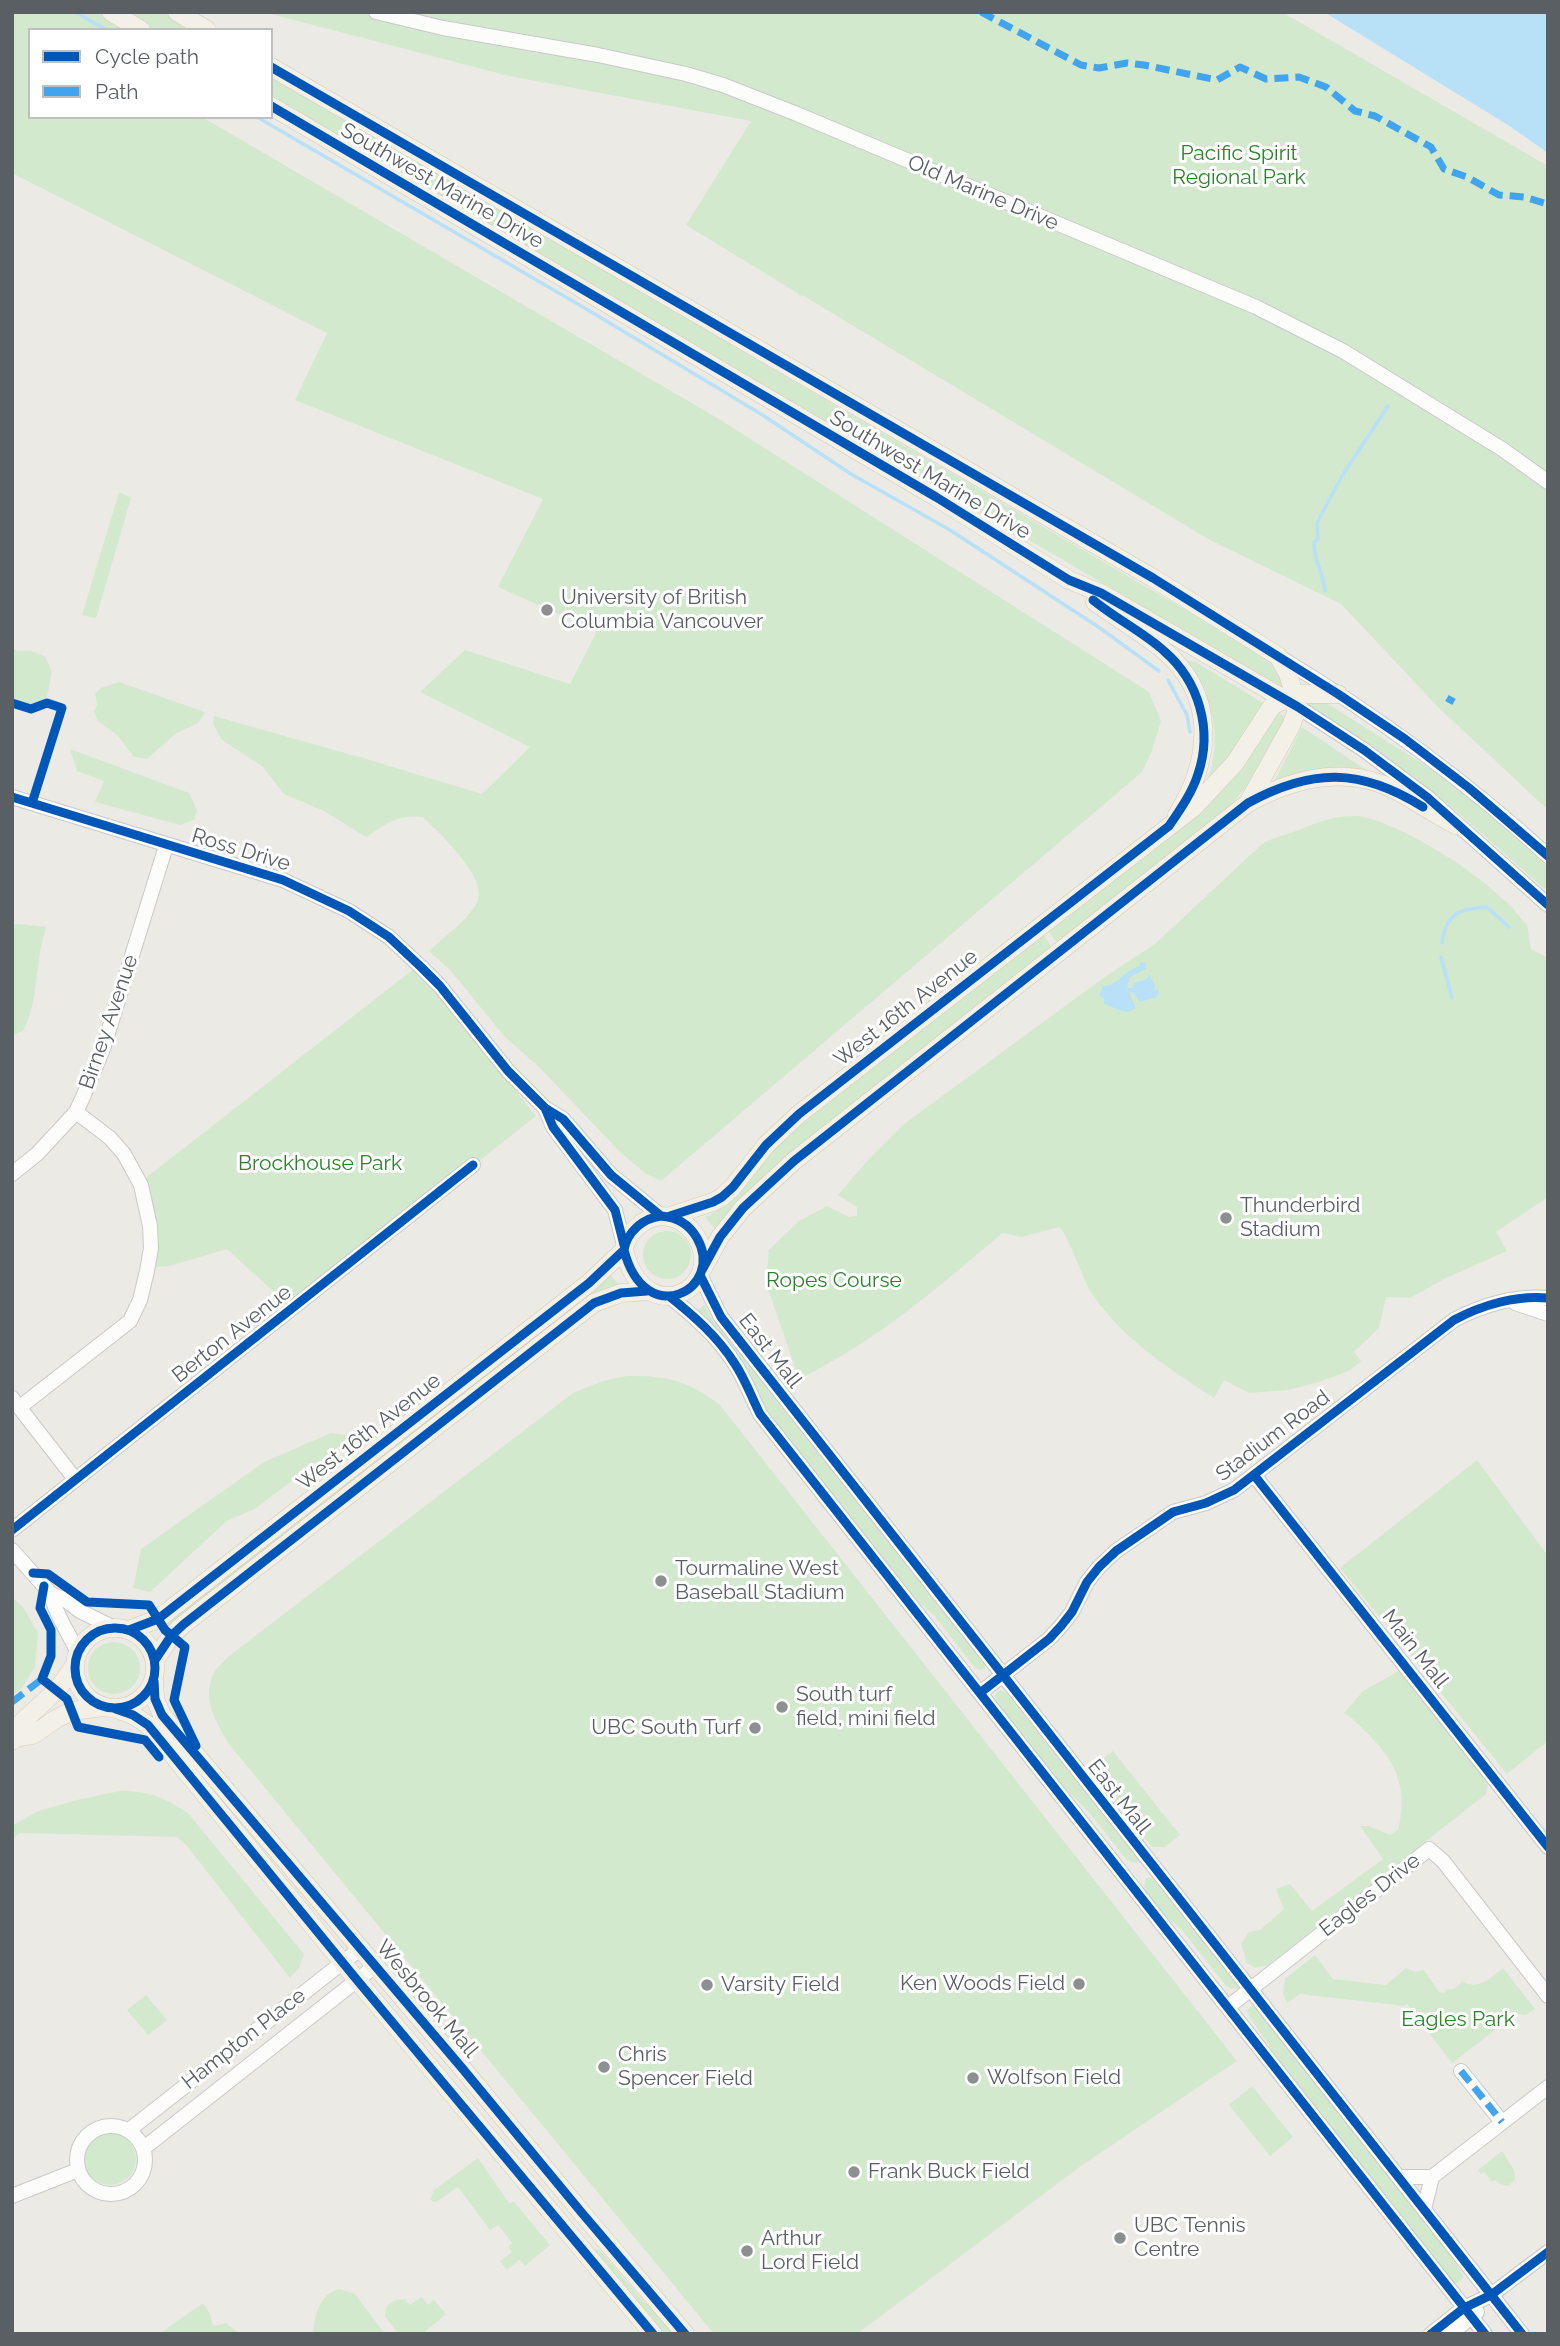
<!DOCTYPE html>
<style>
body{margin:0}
#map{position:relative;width:1560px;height:2346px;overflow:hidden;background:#eceae5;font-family:Raleway,sans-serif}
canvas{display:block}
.frame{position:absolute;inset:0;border:14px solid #5a5f64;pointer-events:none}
.legend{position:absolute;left:28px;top:28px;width:245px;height:91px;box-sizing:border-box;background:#fff;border:2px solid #bdbfc1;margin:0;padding:9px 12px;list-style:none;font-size:21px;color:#5a5f64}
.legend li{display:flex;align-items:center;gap:14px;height:35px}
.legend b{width:35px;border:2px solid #bdbfc1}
</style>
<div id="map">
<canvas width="1560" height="2346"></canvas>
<div class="frame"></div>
<ul class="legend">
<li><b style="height:9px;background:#0057b8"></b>Cycle path</li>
<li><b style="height:9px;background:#40a5ee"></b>Path</li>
</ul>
</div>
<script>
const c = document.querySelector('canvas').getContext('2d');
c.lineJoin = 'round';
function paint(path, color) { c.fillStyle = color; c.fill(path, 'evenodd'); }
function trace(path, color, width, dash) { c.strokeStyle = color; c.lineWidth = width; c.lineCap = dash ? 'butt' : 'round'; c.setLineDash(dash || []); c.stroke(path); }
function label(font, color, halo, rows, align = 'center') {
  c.font = font + ' Raleway,sans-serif'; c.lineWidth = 6; c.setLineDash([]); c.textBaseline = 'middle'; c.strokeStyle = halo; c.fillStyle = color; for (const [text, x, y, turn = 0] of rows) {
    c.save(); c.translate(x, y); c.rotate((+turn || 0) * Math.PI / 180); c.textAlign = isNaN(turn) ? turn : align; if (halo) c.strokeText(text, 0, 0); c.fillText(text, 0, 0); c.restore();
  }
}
const green = new Path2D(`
 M12,12h161l20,18h-163v87h172l517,302 430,273 12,29 -9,30 -10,21 -481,409 -15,-7 -26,-22 -80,-84 -35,-31 -55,-67 -21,-19c16,-15 40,-31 49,-51 9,-23 -40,-68 -55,-83 -25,-3 -36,6 -57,20l-42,-26 -40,-17 -22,-28 -40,-26 -9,-16 1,-8 149,42 119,36 48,-47 -110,-55 45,-42 105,34 27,-53 -99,-44 45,-88 -248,-99 32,-67 -315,-160z
 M263,12h1019l266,154v644l-109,-102 -98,-104 -133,-65 -406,-244 -2,2 -1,-3 -113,-69 65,-104 -242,-45z
 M271,76l985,575 19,14 11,25 -1015,-592z
 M119,492l12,6 -35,120 -14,-3z
 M12,648l5,3h14l14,5 7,16 -5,25 -13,8 -22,-1z
 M1186,660l10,2 72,44 -63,82c18,-44 10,-90 -19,-128z
 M119,682l86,30 -7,11 -23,11 -28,25 -13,-2 -16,-21 -21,-16 -3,-9 3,-6 -2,-12 6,-5z
 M1325,702l128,81 95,84v25l-93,-82 -45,-35 -104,-72z
 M1279,713l9,6 -26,49 -37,44 -166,134 -11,-16 129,-103z
 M1302,727l67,45 -96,12z
 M70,749l119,44 8,17 -3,10 -14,5 -85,-23 9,-21 -27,-10z
 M1359,816c43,8 115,54 146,85 9,7 14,16 22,24l4,24 17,9v239l-52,35 11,19 -61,27 -36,20 -24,-1 -7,31 -25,24 7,9 -10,9 -32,12 -31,8 -39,3 -25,-13 -10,18c-46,-30 -90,-58 -122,-104 -10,-16 -23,-58 -33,-67l-37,10 -20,-4c-61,53 -130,111 -203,146l-33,-96 3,-33 30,-29 28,-15 22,11 8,-1v-9l-19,-12 30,-35 36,-36 202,-148 49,-32 107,-100c12,-7 24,-9 37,-14 21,-9 36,-15 60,-14z
 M18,924l28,3c-3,11 -6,22 -7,33 -4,25 -4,48 -16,71l-11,5v-111z
 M1043,934l10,15 -283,223 -24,21 -31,36 -10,-12c30,-12 44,-37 64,-61 8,-10 18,-19 28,-28z
 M415,968l27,29 94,119 -215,170 -35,17 -59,-54 -58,17 -16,1 -10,-87z
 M643 1255a24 24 0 1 1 48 0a24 24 0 1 1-48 0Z
 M610,1275l8,9 -14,5 -24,17 -184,143 -2,-3z
 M704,1305l8,14 273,346v3l-4,2 -6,-2 -42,-54 -20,-16 -141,-178 -75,-109z
 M627,1376c38,-1 63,5 93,29l517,656 -156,105 -224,168h-143l-486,-591c-12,-22 -27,-44 -14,-70 3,-6 10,-12 15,-17l344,-263 30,-12z
 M331,1433l22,3 -100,74 -25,10 -78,72 -17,-4 8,-39 123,-87z
 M384,1453l3,3 -219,171 -4,-3z
 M1477,1460l71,96v185l-41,33 -167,-206z
 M12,1597l11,10 15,26 -3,34 -14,22 -9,7z
 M88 1668a26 26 0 1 1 52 0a26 26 0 1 1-52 0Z
 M1399,1671l89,112 -2,11 -218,171 -13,3 -8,-5 -6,-19 8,-12 11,-2 24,-21 -8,-20 14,-5 22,27 71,-52 -23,-33h9l21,9 8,-5c10,-40 -1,-67 -29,-95 -8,-8 -16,-17 -25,-22l19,-22z
 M1000,1690l6,2 135,171 -10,-1 -5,-3 -39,-49 -35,-34 -55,-70 -2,-11z
 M1113,1751l67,84 -15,12h-13l-54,-67c-7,-15 5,-21 15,-29z
 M120,1791c32,0 42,6 68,22l116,141 -5,14 -9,10 -103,-132 -10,-9 -157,-4 -8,6v-13l26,-15 43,-12z
 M1149,1877l4,2 86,108 -2,2h-5l-6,-3 -45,-57 -22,-18 -15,-21 1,-11z
 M1315,1955l18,24 53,6 20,-17 9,4 9,-2 15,22 5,1 3,-4c7,1 11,-2 15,-8 17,10 28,-3 41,-13l32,41 -9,6 -10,-1 -64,49 -45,-59 -3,2 -104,-12 -13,9 -4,-9 2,-15z
 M146,1995l21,25 -19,15 -21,-25z
 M1253,2005l196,248 15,24 -10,8 -167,-213 -38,-56 -2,-6z
 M1252,2086l41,51 -23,19 -41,-51z
 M84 2159a26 26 0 1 1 52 0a26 26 0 1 1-52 0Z
 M1502,2151l12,19 1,10 -7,6 -8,-2 -5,-4 -3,2 -8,-10 -3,2 -3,-4z
 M478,2158l31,45 5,-1 36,43 -25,21 -5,-7 -13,11 -7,-9 12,-9 -4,-5 4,-4 -14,-18 -8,5 -32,-43 -22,15 -6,-2 4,-10z
 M585,2245l16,6 42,50 24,20 11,13h-20z
 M339,2289l16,5 30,40h-72c2,-18 5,-39 26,-45z
 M421,2297l7,8 6,-5 12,14 -24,20h-24l-13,-18c0,-14 9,-16 20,-17l5,6z
 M203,2303l7,11 3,12 13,-3 14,11h-81z`);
const water = new Path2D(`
 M1324,12h224v141l-40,-28z
 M1140,962l6,1v6l-16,8 -3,11h6l1,-5 11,-3 4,-5 6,10 -1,5h5l-2,7 -17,5 -7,-10 -4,1 7,15c-11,9 -20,-1 -32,-4v-6l-5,-2 4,-10c13,0 16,-8 26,-15 3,-2 7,-3 11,-5z`);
const stream = new Path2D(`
 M75,12l32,18
 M257,117l331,193 173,104 90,60 99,56 147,96 62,45
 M1325,591c-1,-16 -12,-33 -11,-49l4,-3 -1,-16 3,-6 22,-41 46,-70
 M1168,680l19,35 3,17
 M1442,943c4,-30 17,-34 45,-36l22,20
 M1441,957l11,41`);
const minor = new Path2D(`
 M376,12l67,16 155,27 88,19 37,11 74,29 459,193 87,44 159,98 46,33
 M1278,656c96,58 187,124 270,200
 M1298,707l66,43 63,47 121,108
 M12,797l271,83 66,31 40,26 32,30 19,19 68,85 37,37 18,11 48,56 50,41
 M545,1108l8,19 62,83 9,35
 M12,1174l25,-20 39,-42 7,-15 20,-48 63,-203
 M700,1275l21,42 801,1017
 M669,1296c25,20 49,41 66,68 10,15 17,34 25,50l725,920
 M1515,1303l33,11
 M12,1398l63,81
 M20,1407l110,-86 10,-21 7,-29 4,-23 -1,-22 -9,-41 -17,-31 -14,-16 -34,-26
 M1254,1475l294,372
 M12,1530l461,-365
 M12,1550l39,44 13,5 16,12 32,16
 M51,1594c4,20 18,39 27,59
 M980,1693l69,-54 12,-13 11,-14 15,-30 12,-15 17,-16 57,-39 33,-9 28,-13 220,-170c28,-15 62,-25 94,-22
 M1228,2007l201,-158 14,12 105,135
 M1461,2071l41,51
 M77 2160a34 34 0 1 1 68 0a34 34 0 1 1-68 0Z
 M129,2130l232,-182
 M144,2148l231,-182
 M1398,2177h34
 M12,2196l66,-26
 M1424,2209l8,-32 116,-90
 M1431,2334l33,-26 27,-13 57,-43
 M1451,2334l26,-22`);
const major = new Path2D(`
 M111,12l30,18
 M177,12l30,18
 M271,67l882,511 125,78 10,18 10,33
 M271,106l665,391 133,83 32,13 197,114
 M1095,602c22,16 46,30 67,47 55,45 50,110 15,166
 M1248,803c46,-25 98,-38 147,-13 21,11 40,25 61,35
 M661,1216c15,1 28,8 36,22 29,51 -52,94 -73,12 3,-18 19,-32 37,-34z
 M670,1216l43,-14 9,-5 11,-10 33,-42 33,-31 394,-306 42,-45 37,-57 23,-12h43
 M702,1270l18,-33 23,-29 51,-47 454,-358 43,-77 7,-19
 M75 1668a40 40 0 1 1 80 0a40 40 0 1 1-80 0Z
 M129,1630l29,-11 431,-336 35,-33
 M155,1660l16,-24 13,-12 410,-321 27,-10 26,-2
 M154,1681l1,18 7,16 300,353 120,145 103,121
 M113,1708l20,7 15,10 209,255 296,354
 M16,1738l6,-16 35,-32 18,-25
 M12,1741l4,-3 17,-3 23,-16 16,-8 31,-4`);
const quiet = new Path2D(`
 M981,12l100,53 18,3 28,-5 17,2 73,15 23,-13 26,12 33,-2 27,10 29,24 20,5 56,31 13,22 23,8 32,18 25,2 24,7
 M1447,698l7,4
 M12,1702l30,-23
 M1461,2071l41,51`);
const cycleway = new Path2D(`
 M271,67l882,511 185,116 67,45 64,49 79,68
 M271,106l665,391 133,83 32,13 197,114 66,43 63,47 121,108
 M12,703l19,6 16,-6 15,5 -30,95
 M12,797l271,83 66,31 40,26 32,30 19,19 68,85 37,37 18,11 48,56 50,41
 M545,1108l8,19 62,83 9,35
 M661,1216c15,1 28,8 36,22 29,51 -52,94 -73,12 3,-18 19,-32 37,-34z
 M670,1216l43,-14 9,-5 11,-10 33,-42 33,-31 370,-288c11,-16 23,-33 29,-52 15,-44 1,-93 -34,-123 -21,-19 -48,-32 -71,-51
 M702,1270l18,-33 23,-29 51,-47 454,-358c64,-35 113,-35 175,4
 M700,1275l21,42 801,1017
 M669,1296c25,20 49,41 66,68 10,15 17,34 25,50l725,920
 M1254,1475l294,372
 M12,1530l461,-365
 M33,1573l15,1 39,28 62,3 16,25 20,17 -11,53 22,46
 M44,1586l-4,22 11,22v26l-9,23 25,20 11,28 67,13 14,17
 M75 1668a40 40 0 1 1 80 0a40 40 0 1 1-80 0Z
 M129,1630l29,-11 431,-336 35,-33
 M155,1660l16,-24 13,-12 410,-321 27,-10 26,-2
 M154,1681l1,18 7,16 300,353 120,145 103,121
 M980,1693l69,-54 12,-13 11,-14 15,-30 12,-15 17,-16 57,-39 33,-9 28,-13 220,-170c28,-15 62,-25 94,-22
 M113,1708l20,7 15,10 209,255 296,354
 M1431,2334l33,-26 27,-13 57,-43`);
const markers = [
 [547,610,7,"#8d9091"],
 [1226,1218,7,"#8d9091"],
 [661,1581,7,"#8d9091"],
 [782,1707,7,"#8d9091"],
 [755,1728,7,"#8d9091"],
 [1079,1984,7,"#8d9091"],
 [707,1985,7,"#8d9091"],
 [604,2067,7,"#8d9091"],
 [973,2078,7,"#8d9091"],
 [854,2172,7,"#8d9091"],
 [1120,2238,7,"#8d9091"],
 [747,2251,7,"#8d9091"]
];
const parkNames = [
 ["Pacific Spirit",1239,154],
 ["Regional Park",1239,178],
 ["Brockhouse Park",320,1164],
 ["Ropes Course",834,1281],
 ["Eagles Park",1458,2020]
];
const streetNames = [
 ["Southwest Marine Drive",442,186,30],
 ["Old Marine Drive",983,193,23],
 ["Southwest Marine Drive",930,475,31],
 ["Ross Drive",241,850,17],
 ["West 16th Avenue",906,1008,-38],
 ["Birney Avenue",109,1022,-71],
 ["Berton Avenue",232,1334,-38],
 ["East Mall",770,1351,52],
 ["West 16th Avenue",369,1432,-38],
 ["Stadium Road",1273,1436,-37],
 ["Main Mall",1415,1649,52],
 ["East Mall",1119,1797,52],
 ["Eagles Drive",1370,1895,-38],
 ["Wesbrook Mall",427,1999,50],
 ["Hampton Place",244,2039,-38]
];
const poiNames = [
 ["University of British",561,598],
 ["Columbia Vancouver",561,622],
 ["Thunderbird",1240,1206],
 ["Stadium",1240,1230],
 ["Tourmaline West",675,1569],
 ["Baseball Stadium",675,1593],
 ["South turf",796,1695],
 ["field, mini field",796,1719],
 ["UBC South Turf",741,1728,"right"],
 ["Ken Woods Field",1065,1984,"right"],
 ["Varsity Field",721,1985],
 ["Chris",618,2055],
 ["Spencer Field",618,2079],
 ["Wolfson Field",987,2078],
 ["Frank Buck Field",868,2172],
 ["UBC Tennis",1134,2226],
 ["Centre",1134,2250],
 ["Arthur",761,2239],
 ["Lord Field",761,2263]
];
paint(green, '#d3e9ce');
paint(water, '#b8e0f7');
trace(stream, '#b8e0f7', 3.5);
trace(minor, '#c9c9c9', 16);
trace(major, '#d6cab1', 19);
trace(minor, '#fcfcfb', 14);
trace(major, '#f3f0e7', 18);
trace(quiet, '#40a5ee', 7, [14, 7]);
trace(cycleway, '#0057b8', 9);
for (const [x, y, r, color] of markers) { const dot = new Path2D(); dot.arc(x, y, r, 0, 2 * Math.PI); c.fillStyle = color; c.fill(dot); trace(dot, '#fff', 2.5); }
label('21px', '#2c832b', '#fff', parkNames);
label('21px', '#5a5f64', '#fff', streetNames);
label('21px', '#5a5f64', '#fff', poiNames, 'left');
</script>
